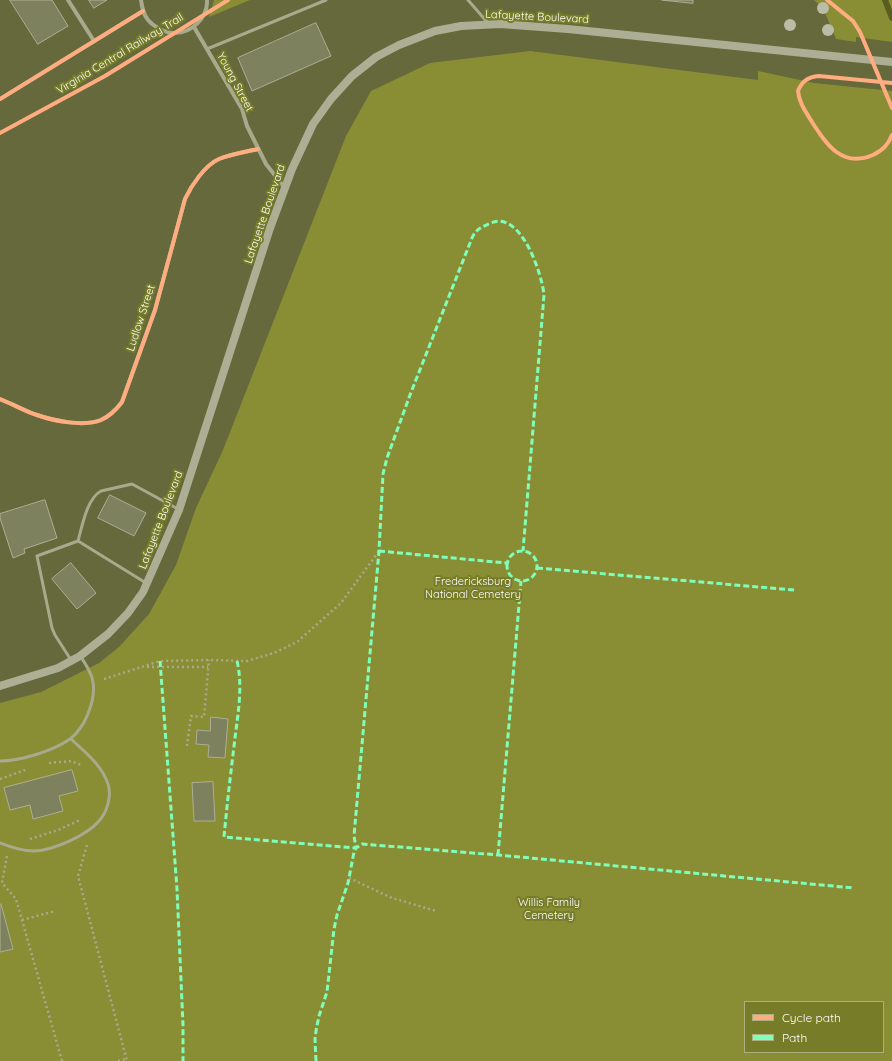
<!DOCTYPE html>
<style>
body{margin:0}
#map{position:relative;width:892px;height:1061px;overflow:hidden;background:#66693b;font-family:Quicksand,sans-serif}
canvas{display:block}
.legend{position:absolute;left:744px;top:1001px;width:140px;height:52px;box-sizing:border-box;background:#767c28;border:1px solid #adb07e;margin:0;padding:5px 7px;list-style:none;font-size:12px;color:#fff}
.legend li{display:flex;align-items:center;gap:8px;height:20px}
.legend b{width:20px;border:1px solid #adb07e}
</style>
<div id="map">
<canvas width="892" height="1061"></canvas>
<ul class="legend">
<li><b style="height:5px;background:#ffac80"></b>Cycle path</li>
<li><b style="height:5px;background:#80ffba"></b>Path</li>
</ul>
</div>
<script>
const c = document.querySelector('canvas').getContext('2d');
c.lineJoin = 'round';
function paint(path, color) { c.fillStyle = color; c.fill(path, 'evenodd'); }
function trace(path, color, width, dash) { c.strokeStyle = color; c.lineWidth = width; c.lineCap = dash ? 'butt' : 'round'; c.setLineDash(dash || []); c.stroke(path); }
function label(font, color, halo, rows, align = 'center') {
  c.font = font + ' Quicksand,sans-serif'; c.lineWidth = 4; c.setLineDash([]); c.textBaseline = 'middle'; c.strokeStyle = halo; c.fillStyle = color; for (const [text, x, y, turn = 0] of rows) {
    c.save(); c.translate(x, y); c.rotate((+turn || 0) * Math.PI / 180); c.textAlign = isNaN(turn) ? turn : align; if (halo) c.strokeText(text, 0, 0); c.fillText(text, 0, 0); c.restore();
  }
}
const green = new Path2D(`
 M214,0h36l-41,17z
 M814,0h78v42l-36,-5v5l-20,-3 -13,-31z
 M530,51l228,29v-9l56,12 78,8v970h-892v-358l41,-11 58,-29 20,-16 30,-33 27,-49 20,-57 27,-58 123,-314 25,-45 59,-28zM745,1002h138v50h-138z`);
const stream = new Path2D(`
 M885,0l7,18`);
const building = new Path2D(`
 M10,0h42l16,26 -30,18z
 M89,0h18l-13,8z
 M662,0h31v3z
 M316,23l15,33 -79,35 -14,-33z
 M110,495l36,18 -12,23 -36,-18z
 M45,500l12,38 -33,11 1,4 -12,5 -13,-40v-4z
 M71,563l25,30 -19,16 -25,-30z
 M211,717l17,2 -3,39 -17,-1 1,-12 -13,-1 1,-14 13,1z
 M72,770l6,21 -19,5 4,15 -30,8 -3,-14 -20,5 -6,-22z
 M213,782l2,39h-21l-2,-38z
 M1,904l12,45 -13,3v-47z`);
const path = new Path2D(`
 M147,667h61
 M104,679l56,-18 49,-1 38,1 27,-8 23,-11 44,-39 38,-52
 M187,746l4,-30 13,1 5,-57
 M49,763l22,-2 10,4
 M0,779l25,-9
 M30,839l28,-9 20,-9 1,2
 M87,845l-9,31 49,185
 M7,856l-5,27 14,16 46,162
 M349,878l43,20 44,13
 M22,920l33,-9
 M118,1061l8,-2`);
const lane = new Path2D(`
 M468,0l20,23
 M207,49l119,-49
 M78,541l68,42
 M71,660l-16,-25 -3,-7 -15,-72 41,-15c4,-14 9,-43 23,-50l31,-7 46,25
 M0,761c20,0 53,-10 70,-22 15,-11 26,-39 23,-57 -1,-9 -7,-17 -12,-25
 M0,843c10,4 22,8 33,8 19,0 53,-15 66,-30 8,-9 13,-25 9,-37 -6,-19 -24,-33 -37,-45`);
const street = new Path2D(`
 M68,0l26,41
 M141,0c1,7 2,14 7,20 5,6 17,13 25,13 18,1 35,-15 34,-33
 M194,27l48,82 5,17 19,38 18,23
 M0,99l143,-88
 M0,399c13,5 24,12 37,16 17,6 47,12 64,5 9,-4 15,-10 21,-18l33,-92 30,-111c6,-13 20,-34 34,-40 12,-5 26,-7 39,-10`);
const secondary = new Path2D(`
 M0,686l58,-18 22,-12 28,-22 20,-21 15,-21 36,-82 91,-282 22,-59 21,-45 18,-25 21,-23 24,-19 23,-12 36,-14 26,-5 39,-2 68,5 324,33`);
const quiet = new Path2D(`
 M379,551l127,12
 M507 566a15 15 0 1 1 30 0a15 15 0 1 1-30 0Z
 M537,568l257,22
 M160,661l17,228 6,136v36
 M237,661c6,25 1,52 -2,77 -4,33 -8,66 -11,99l132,11 -2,-12 25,-285 4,-77 4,-16 23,-63 62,-157c4,-9 10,-11 19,-15 30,-13 51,51 53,72l-21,256
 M498,855l23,-274
 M316,1061l-1,-22 1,-8 3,-15 8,-24 7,-63 3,-14 11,-32 6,-31 2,-4 6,-4 136,11 356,33`);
const cycleway = new Path2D(`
 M827,0l26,21 7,11 32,76
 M892,83l-73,-7c-11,1 -17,5 -21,15 1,12 8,21 14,31 15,23 30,46 61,33 10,-5 15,-10 19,-20
 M0,99l143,-88
 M0,133l105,-57 123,-76
 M0,399c13,5 24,12 37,16 17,6 47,12 64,5 9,-4 15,-10 21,-18l33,-92 30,-111c6,-13 20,-34 34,-40 12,-5 26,-7 39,-10`);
const trees = [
 [823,8],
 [790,25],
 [828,30]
];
const streetNames = [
 ["Lafayette Boulevard",537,17,3],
 ["Virginia Central Railway Trail",120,54,-31],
 ["Young Street",235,82,62],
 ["Lafayette Boulevard",265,214,-71],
 ["Ludlow Street",141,318,-72],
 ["Lafayette Boulevard",161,520,-69]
];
const parkNames = [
 ["Fredericksburg",473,582],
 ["National Cemetery",473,595],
 ["Willis Family",549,903],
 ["Cemetery",549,916]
];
paint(green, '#898d34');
trace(stream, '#595e1f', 6);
paint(building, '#7e815d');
trace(building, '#adaf94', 1);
trace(path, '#a7aa8c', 2.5, [2, 3]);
trace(lane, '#a7aa8c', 3);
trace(street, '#a7aa8c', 4);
trace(secondary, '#adaf94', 8);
trace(quiet, '#80ffba', 3, [6, 3]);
trace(cycleway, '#ffac80', 4);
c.fillStyle = '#babca7';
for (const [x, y] of trees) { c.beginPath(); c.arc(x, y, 6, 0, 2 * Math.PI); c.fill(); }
label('11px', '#fff', '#767c28', streetNames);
label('11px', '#fff', '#767c28', parkNames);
</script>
